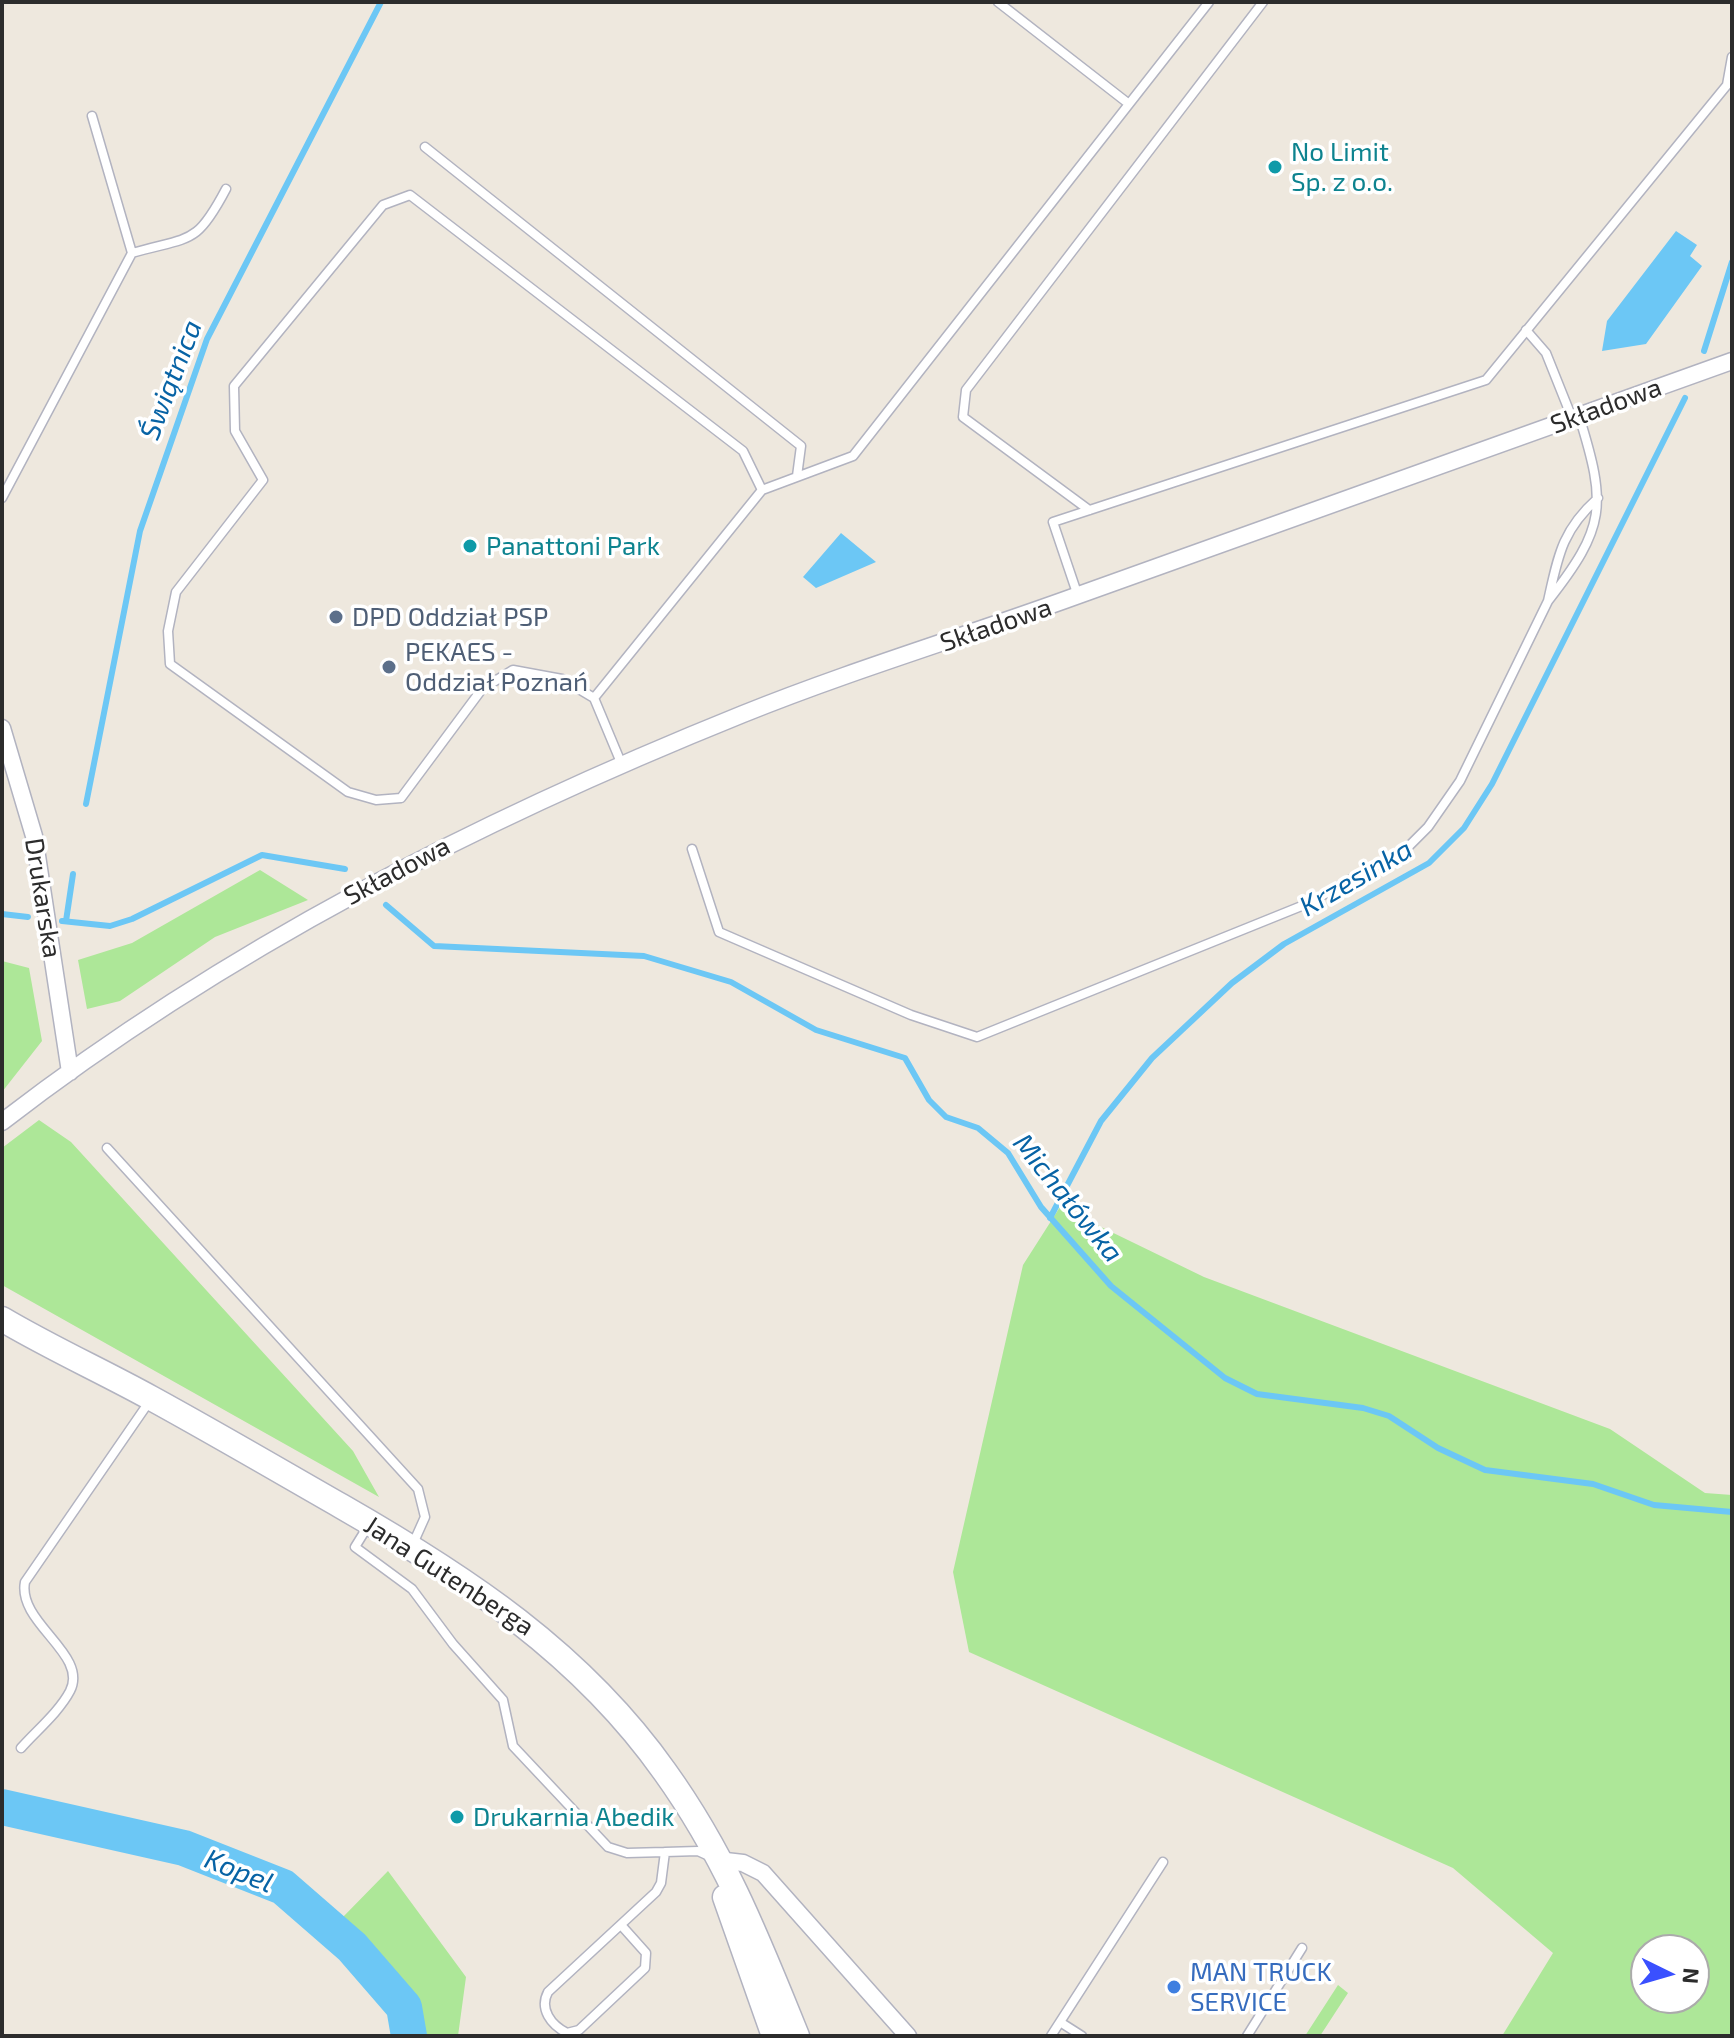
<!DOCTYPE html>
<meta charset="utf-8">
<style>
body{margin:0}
#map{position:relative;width:1734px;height:2038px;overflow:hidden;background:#eee8de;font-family:"Exo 2",sans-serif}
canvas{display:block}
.frame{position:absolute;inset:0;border:4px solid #2c2c2c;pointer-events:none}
.north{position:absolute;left:1630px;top:1934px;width:80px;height:80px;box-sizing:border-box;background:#fff;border:2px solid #ababab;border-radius:50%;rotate:95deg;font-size:22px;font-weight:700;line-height:32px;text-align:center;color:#2c2c2c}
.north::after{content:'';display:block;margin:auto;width:28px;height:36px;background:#3a50ff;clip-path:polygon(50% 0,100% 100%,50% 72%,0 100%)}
</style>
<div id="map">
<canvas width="1734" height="2038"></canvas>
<div class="frame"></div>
<div class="north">N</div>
</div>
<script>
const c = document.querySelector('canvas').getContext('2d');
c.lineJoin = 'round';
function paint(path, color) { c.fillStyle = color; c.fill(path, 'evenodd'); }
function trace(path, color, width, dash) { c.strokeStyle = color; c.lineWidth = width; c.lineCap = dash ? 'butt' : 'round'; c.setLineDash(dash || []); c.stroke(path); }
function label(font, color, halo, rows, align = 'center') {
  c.font = font + ' "Exo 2",sans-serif'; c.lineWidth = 7; c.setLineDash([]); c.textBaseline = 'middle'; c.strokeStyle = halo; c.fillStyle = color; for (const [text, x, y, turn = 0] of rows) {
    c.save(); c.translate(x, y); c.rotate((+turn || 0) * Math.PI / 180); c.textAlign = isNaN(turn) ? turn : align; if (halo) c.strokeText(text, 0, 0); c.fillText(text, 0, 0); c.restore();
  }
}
const green = new Path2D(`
 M260,870l48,30 -93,37 -95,64 -33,8 -9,-49 54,-17z
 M2,961l27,7 13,73 -40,51z
 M39,1120l32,22 282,309 26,46 -377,-212v-137z
 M1060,1207l144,70 406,152 95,64 27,2v541h-230l51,-83 -100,-85 -484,-216 -16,-80 70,-307zM1646,1950h48v48h-48z
 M388,1871l78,106 -8,59h-40c-8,-48 -44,-84 -76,-118z
 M1338,1985l10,8 -28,43h-15z`);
const water = new Path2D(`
 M1676,231l21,14 -7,11 12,10 -56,78 -44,7 5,-30z
 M841,533l35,29 -60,26 -13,-11z`);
const stream = new Path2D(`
 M1704,351l28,-89
 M86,804l54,-273 67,-192 174,-337
 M386,905l48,41 210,10 87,26 85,48 89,28 24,42 17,17 32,11 30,25 33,54 70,79 114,92 32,16 106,14 26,8 49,32 47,22 108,14 61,21 78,7
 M2,914l26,3
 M62,921l48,5 22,-7 130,-64 83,14
 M66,921l7,-47
 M1050,1218l51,-97 51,-63 80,-75 52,-39 145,-81 35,-35 28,-44 193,-386`);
const river = new Path2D(`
 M2,1807l182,41 99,39 69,60 52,60 5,29`);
const lane = new Path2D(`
 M998,2l131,102
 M92,116l40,137
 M425,147l376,299 -4,30
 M1526,330l20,23 26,65
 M1579,416c28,90 27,111 -31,185 10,-45 14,-71 50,-103
 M2,498l130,-245c59,-17 64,-7 94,-64
 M1089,510l-126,-93 3,-27 297,-388
 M1078,596l-25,-74 433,-142 241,-295 5,-28
 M594,698l-32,-19 -49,-9 -31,19 -81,109 -25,2 -28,-8 -178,-128 -2,-33 8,-39 87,-112 -28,-49 -1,-45 149,-181 27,-10 333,256 19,39
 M622,765l-28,-67 168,-208 91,-34 356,-454
 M692,849l27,83 192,83 66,22 332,-134 99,-56 20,-20 32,-46 88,-180
 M107,1148l311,341 7,28 -13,29
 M368,1526l-13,21 57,42 41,55 50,56 10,46 95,101 19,6 38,-1
 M21,1748c15,-17 38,-36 49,-57 19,-37 -53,-68 -45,-109l124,-180
 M621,1925l25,28 -1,15 -66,62 -12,3c-16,-8 -28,-24 -19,-41l108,-100 5,-9 4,-31 33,-1 11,5
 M1060,2022l22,14
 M1051,2036l112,-174
 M1247,2036l55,-88`);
const street = new Path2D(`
 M2,728l32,108 36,236
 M2,1122c225,-174 478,-302 741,-408 109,-44 223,-78 333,-118 219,-77 437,-157 656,-235
 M717,1860l26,3 20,10 145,163`);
const secondary = new Path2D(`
 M2,1319c49,29 100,52 149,79 64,35 127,72 190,108 124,71 240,147 324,266 61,85 93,168 132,264
 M725,1897l49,139`);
const markers = [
 [1275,167,8,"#0f9aa8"],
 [470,546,8,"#0f9aa8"],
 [336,617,8,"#5c6f8a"],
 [389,667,8,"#5c6f8a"],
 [457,1817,8,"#0f9aa8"],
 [1174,1987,8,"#3f7fe0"]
];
const cultureNames = [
 ["No Limit",1291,152],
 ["Sp. z o.o.",1291,182],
 ["Panattoni Park",486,546],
 ["Drukarnia Abedik",473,1817]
];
const streetNames = [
 ["Składowa",1606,406,-20],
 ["Składowa",996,625,-19],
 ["Składowa",397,871,-28],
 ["Drukarska",43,898,81],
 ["Jana Gutenberga",449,1576,33]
];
const serviceNames = [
 ["DPD Oddział PSP",352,617],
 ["PEKAES -",405,652],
 ["Oddział Poznań",405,682]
];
const shopNames = [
 ["MAN TRUCK",1190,1972],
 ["SERVICE",1190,2002]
];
const waterNames = [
 ["Świątnica",171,380,-69],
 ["Krzesinka",1356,878,-30],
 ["Michałówka",1068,1198,51],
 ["Kopel",239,1871,22]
];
paint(green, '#ade798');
paint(water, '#6cc7f5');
trace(stream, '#6cc7f5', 6);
trace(river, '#6cc7f5', 36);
trace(lane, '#b2b3c0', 11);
trace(street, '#b2b3c0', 19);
trace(secondary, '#b2b3c0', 27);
trace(lane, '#fff', 8);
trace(street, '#fff', 16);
trace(secondary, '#fff', 24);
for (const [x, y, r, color] of markers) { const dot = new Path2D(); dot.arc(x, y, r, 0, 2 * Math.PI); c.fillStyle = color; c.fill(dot); trace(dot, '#fff', 3); }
label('26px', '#0d838f', '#fff', cultureNames, 'left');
label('26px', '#2c2c2c', '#fff', streetNames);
label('26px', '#4e5e75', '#fff', serviceNames, 'left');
label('26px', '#366cbe', '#fff', shopNames, 'left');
label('italic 28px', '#0763a5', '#fff', waterNames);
</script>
